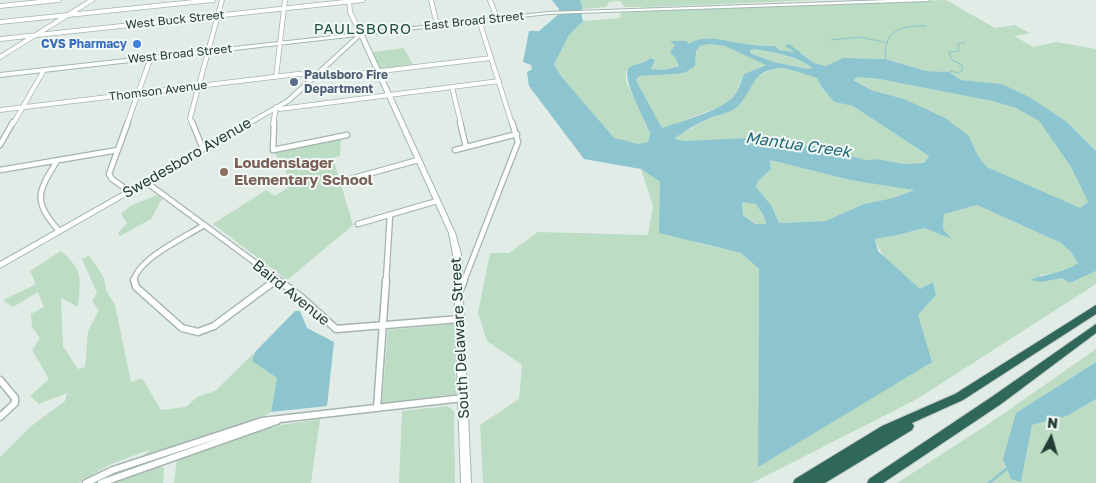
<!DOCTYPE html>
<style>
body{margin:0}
#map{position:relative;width:1096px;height:483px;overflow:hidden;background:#e2ece7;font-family:"Golos Text",sans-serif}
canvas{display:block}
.north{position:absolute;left:1026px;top:413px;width:50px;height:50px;-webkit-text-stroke:4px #f2f8f5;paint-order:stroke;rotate:6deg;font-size:14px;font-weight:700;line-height:20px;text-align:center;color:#233c35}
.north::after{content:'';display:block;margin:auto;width:18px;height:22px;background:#233c35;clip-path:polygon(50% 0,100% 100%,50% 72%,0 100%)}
</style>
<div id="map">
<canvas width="1096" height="483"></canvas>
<div class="north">N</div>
</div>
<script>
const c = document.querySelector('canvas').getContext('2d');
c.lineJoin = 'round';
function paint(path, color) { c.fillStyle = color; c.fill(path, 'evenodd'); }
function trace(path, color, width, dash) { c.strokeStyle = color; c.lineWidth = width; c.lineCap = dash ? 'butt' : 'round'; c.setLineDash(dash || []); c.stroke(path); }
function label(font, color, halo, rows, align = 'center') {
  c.font = font + ' "Golos Text",sans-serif'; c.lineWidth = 4; c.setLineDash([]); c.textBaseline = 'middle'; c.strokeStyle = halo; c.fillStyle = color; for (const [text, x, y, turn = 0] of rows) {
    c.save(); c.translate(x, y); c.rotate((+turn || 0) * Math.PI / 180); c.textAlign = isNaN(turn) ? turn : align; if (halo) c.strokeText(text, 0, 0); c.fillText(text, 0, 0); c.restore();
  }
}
const green = new Path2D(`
 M580,0h238l-170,7h-23l-5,-6 -11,1 -3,5 -24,2z
 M946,0l49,28 20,-3 15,8 -16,3 20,11 22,-5 40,7v102l-29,-29 -65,-38 -41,-4 -12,-8 -23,-1 -41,-12 -41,-1 -18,8 -12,-3 -12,-10 -12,-4 5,3 -16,-2 -5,-4 -34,-2 -32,-6 -20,6 -17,-3 4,4v12l4,9 -15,4 -13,-1 -3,-8 -11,3 -11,7v10l24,52 -2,9 -10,2 -24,-5 -53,-63 -7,-13 15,-28 14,-14 37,-3 1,-6z
 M709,44l16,2 42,18 -23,10 -9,21 -8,9 -65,25 -23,-43 -3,-6 3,-4 38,-2 19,-14 -1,-9 5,-5z
 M404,48l9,17 -32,5 -8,-18z
 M755,49c21,4 39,7 57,19l-4,1 -34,-7 -24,-9v-3z
 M785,68l32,10 5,11 12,13 19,4 76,50 -5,7 -20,1 -27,-5 -11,1 -51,-14h-15l-16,-5 -35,-3 -64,4 -12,-3 35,-20 20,-7 29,-35 16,-8z
 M856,77l23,2 113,22 24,7 23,13 32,46 17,35 -8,7 -93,-42 -9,-11 -9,-20 -65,-37 -33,-9 -17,-11z
 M341,136l-1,20 -7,2 20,67 -66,55 -74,-56 53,-34 9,6 18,-12 -22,-37z
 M770,160l80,20 65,9 -22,9 -29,6 -39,17 -46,2 -8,-18 -15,-18 2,-6 13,-12z
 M641,169l19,13 37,61 44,10 18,16 -1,198 160,-152 18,-20 -3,-13 -13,7c-17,-14 -38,-28 -45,-50l23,-4 26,-7 27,10 -8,-9 1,-16 33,-8 84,38 10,9 7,11 -12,8 -26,4 2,7 20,-4 8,5 26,-12v13l-179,115 -165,84h-269l-3,-58 39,-26 3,-34 -35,-24 -9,-28 12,-60h19l29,-21 110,3 5,-29z
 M157,195l5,4 -11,20 -31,17 -2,-3 9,-10 -6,-9 9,-8z
 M742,201l14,2 8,13 2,8h-11l-12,-10z
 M61,251c22,19 20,28 17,56l-17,-9 2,48 15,23 7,-2 3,-36 11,-21 -7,-9 5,-8 -15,-34 7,-4 15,23 2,12 9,15 16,77 11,-4 19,32 25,-3 11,-10 18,-6 40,-39 -3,9 25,17 -6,34 -11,6 -120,40 11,-9 -42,16 -30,18h-79v-26l30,-30 35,-26 2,-8 -28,11 -9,-8 19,-17 -17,-29 8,-12 -8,-11 -1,-13 13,-7 -6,-15 -25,15 -10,-7 33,-16 -6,-13z
 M454,324l2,70 -74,9 6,-73z
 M1096,349v13l-80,51 5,69 11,-57 35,-9 29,-17v84h-199l93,-60z
 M447,406l7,5 1,72h-56l3,-72z
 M320,419l-9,64h-137l3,-25 104,-33z
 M159,465l5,4 -1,14h-58z`);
const water = new Path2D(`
 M552,0h28c4,7 0,14 3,21l-14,14 -15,29 7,12 53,62 24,6 10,-2 2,-9c-4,-11 -30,-57 -21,-65 6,-5 16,-4 21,-10l5,2 -4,9 13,1 15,-4 -4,-9 -5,-4 5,-8 -5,-4h17l1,3c17,-10 32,-4 50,-1 12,2 25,3 37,3l4,4 16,2 -10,-6 4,-2 25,19 12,3 17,-8 42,1 41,12 23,1 12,8 41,4 29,14 36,24 29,29v120l-26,12 -8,-5 -20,4 -12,-2c16,-7 33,-6 48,-17l-7,-11 -10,-9 -84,-38 -33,9 -1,15 9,10 -28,-11 -26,7 -23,4 3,12 42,38 13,-7 3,13 -18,20 14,47 -174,105 1,-198 -18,-16 -82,-20 1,-51 -19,-13 -57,-10 -55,-73 -2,-14 5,-3 -1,-4 -8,-3 6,-31h10l20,-17v-5zM709,44l16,2 41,19 -22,9c-3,7 -5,16 -10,22 -11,14 -55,26 -72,32l-23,-42 -3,-6 3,-4 38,-2 9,-2 9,-6 1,-15 4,-5zM755,49c20,4 40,6 57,19l-4,1 -34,-7 -24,-9v-3zM785,68l32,10 5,10 12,14 19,4 76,50 -5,7 -20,1 -27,-5 -11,1 -51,-14h-15l-16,-5 -35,-3 -64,3 -11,-2c10,-7 22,-15 34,-20 10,-5 23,-5 31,-14 17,-19 12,-36 46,-37zM857,77l22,2 113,22 24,7 23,13 32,46 17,35 -8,6 -93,-41 -9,-11 -9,-20 -24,-18 -41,-19 -33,-9 -17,-10zM770,160l80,20 64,10 -21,8 -29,6 -39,17 -46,2 -8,-18 -15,-18 2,-6 13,-12zM742,202l14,2 8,12 2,8h-11l-12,-9z
 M295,311h5l7,17 27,14 -7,64 -56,6 6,-34 -25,-17 3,-9z
 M1096,362v37l-29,17 -35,9 -11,57 -10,-3 -8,-20 13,-46z`);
const streamFar1 = new Path2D(`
 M831,40l29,-3 28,6
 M886,61c-5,-30 15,-36 40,-35
 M950,74v-3l8,2 4,-2v-6l-10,-5 -3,-6 1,-2 9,-1 -1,-7 7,-2`);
const stream = new Path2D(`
 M989,483l20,-16`);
const streetFar2 = new Path2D(`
 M349,0l1,12 11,22
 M431,0l6,25
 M490,0l7,18
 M0,6l59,-6
 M479,20l33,104
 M0,22l213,-22
 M0,39l363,-39
 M0,57l92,-57
 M276,77l9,-77
 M452,87l9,37
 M0,110l298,-36 32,3 161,-19
 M13,124l31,-54
 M127,124l24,-67
 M192,124l-2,-6 32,-118
 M273,124l3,-17 4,2 219,-28`);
const streetFar1 = new Path2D(`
 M128,122l-19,52 3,5 17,12
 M192,122l11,27
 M274,122l-1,28 74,-15
 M460,122l6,25
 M0,145l13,-23
 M455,150l62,-16
 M57,161c-20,32 -24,40 2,70
 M0,170l118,-20
 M343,181l75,-21
 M146,182l134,99
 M358,224l79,-23
 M134,281c3,-22 52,-44 70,-56
 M274,281l3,-2
 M386,281l4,-66
 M464,281l54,-139 -6,-20`);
const street = new Path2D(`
 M134,280l2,7 46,41 16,4 16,-6 62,-46
 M278,280l24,18 34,31 124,-10
 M461,288l3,-8
 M0,380l15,18v5l-15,14
 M377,408l9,-128
 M86,483l27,-13 149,-49 201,-23
 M101,483l176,-62`);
const secondary = new Path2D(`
 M889,0h41l-2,1 -380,13 -184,21 91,198 6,21 10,229h-10l-8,-229 -4,-21 -89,-196 -70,65 -290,166v-6l286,-162 70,-64 -356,41v-4l548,-61z`);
const highway = new Path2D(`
 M1096,305v9l-133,86 -51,23 2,3 -2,4 -87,53h-32l2,-4 87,-53 73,-32z
 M1096,324v9l-95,71 -118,79h-16l2,-4 124,-83z`);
const markers = [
 [137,44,5,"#3f7fe0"],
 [294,82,5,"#5c6f8a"],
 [224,172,5,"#8d6e63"]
];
const farStreetnames = [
 ["West Buck Street",175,20,-6],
 ["East Broad Street",474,21,-6],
 ["West Broad Street",180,54,-6],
 ["Thomson Avenue",158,91,-7]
];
const farShopnames = [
 ["CVS Pharmacy",127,44]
];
const farServicenames = [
 ["Paulsboro Fire",304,75],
 ["Department",304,89]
];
const farQuarternames = [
 ["PAULSBORO",363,29]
];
const streetNames = [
 ["Swedesboro Avenue",187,158,-30],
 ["Baird Avenue",291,293,39],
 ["South Delaware Street",460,338,-93]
];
const educationNames = [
 ["Loudenslager",234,163],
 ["Elementary School",234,180]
];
const waterNames = [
 ["Mantua Creek",798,145,8]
];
paint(green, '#bcdcc4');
paint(water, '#8cc5cf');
trace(streamFar1, '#8cc5cf', 1);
trace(stream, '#8cc5cf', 2.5);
trace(streetFar2, '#a5b4ae', 5.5);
trace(streetFar1, '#a5b4ae', 7);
trace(street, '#a5b4ae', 9);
trace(secondary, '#a1b7af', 2);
trace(highway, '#c1c8c6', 2);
trace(streetFar2, '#fff', 4);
trace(streetFar1, '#fff', 4.5);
trace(street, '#fff', 6);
paint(secondary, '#fff');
paint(highway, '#2f675b');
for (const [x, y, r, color] of markers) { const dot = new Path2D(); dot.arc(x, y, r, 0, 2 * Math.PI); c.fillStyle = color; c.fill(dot); trace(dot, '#f2f8f5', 2); }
label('12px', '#233c35', '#f2f8f5', farStreetnames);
label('bold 12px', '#366cbe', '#f2f8f5', farShopnames, 'right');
label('bold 12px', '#4e5e75', '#f2f8f5', farServicenames, 'left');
c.letterSpacing = '1px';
label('15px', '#1f4d42', '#f2f8f5', farQuarternames);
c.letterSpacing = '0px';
label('15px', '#233c35', '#f2f8f5', streetNames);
label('bold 15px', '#785e54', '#f2f8f5', educationNames, 'left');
label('italic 16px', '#1f6876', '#f2f8f5', waterNames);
</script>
